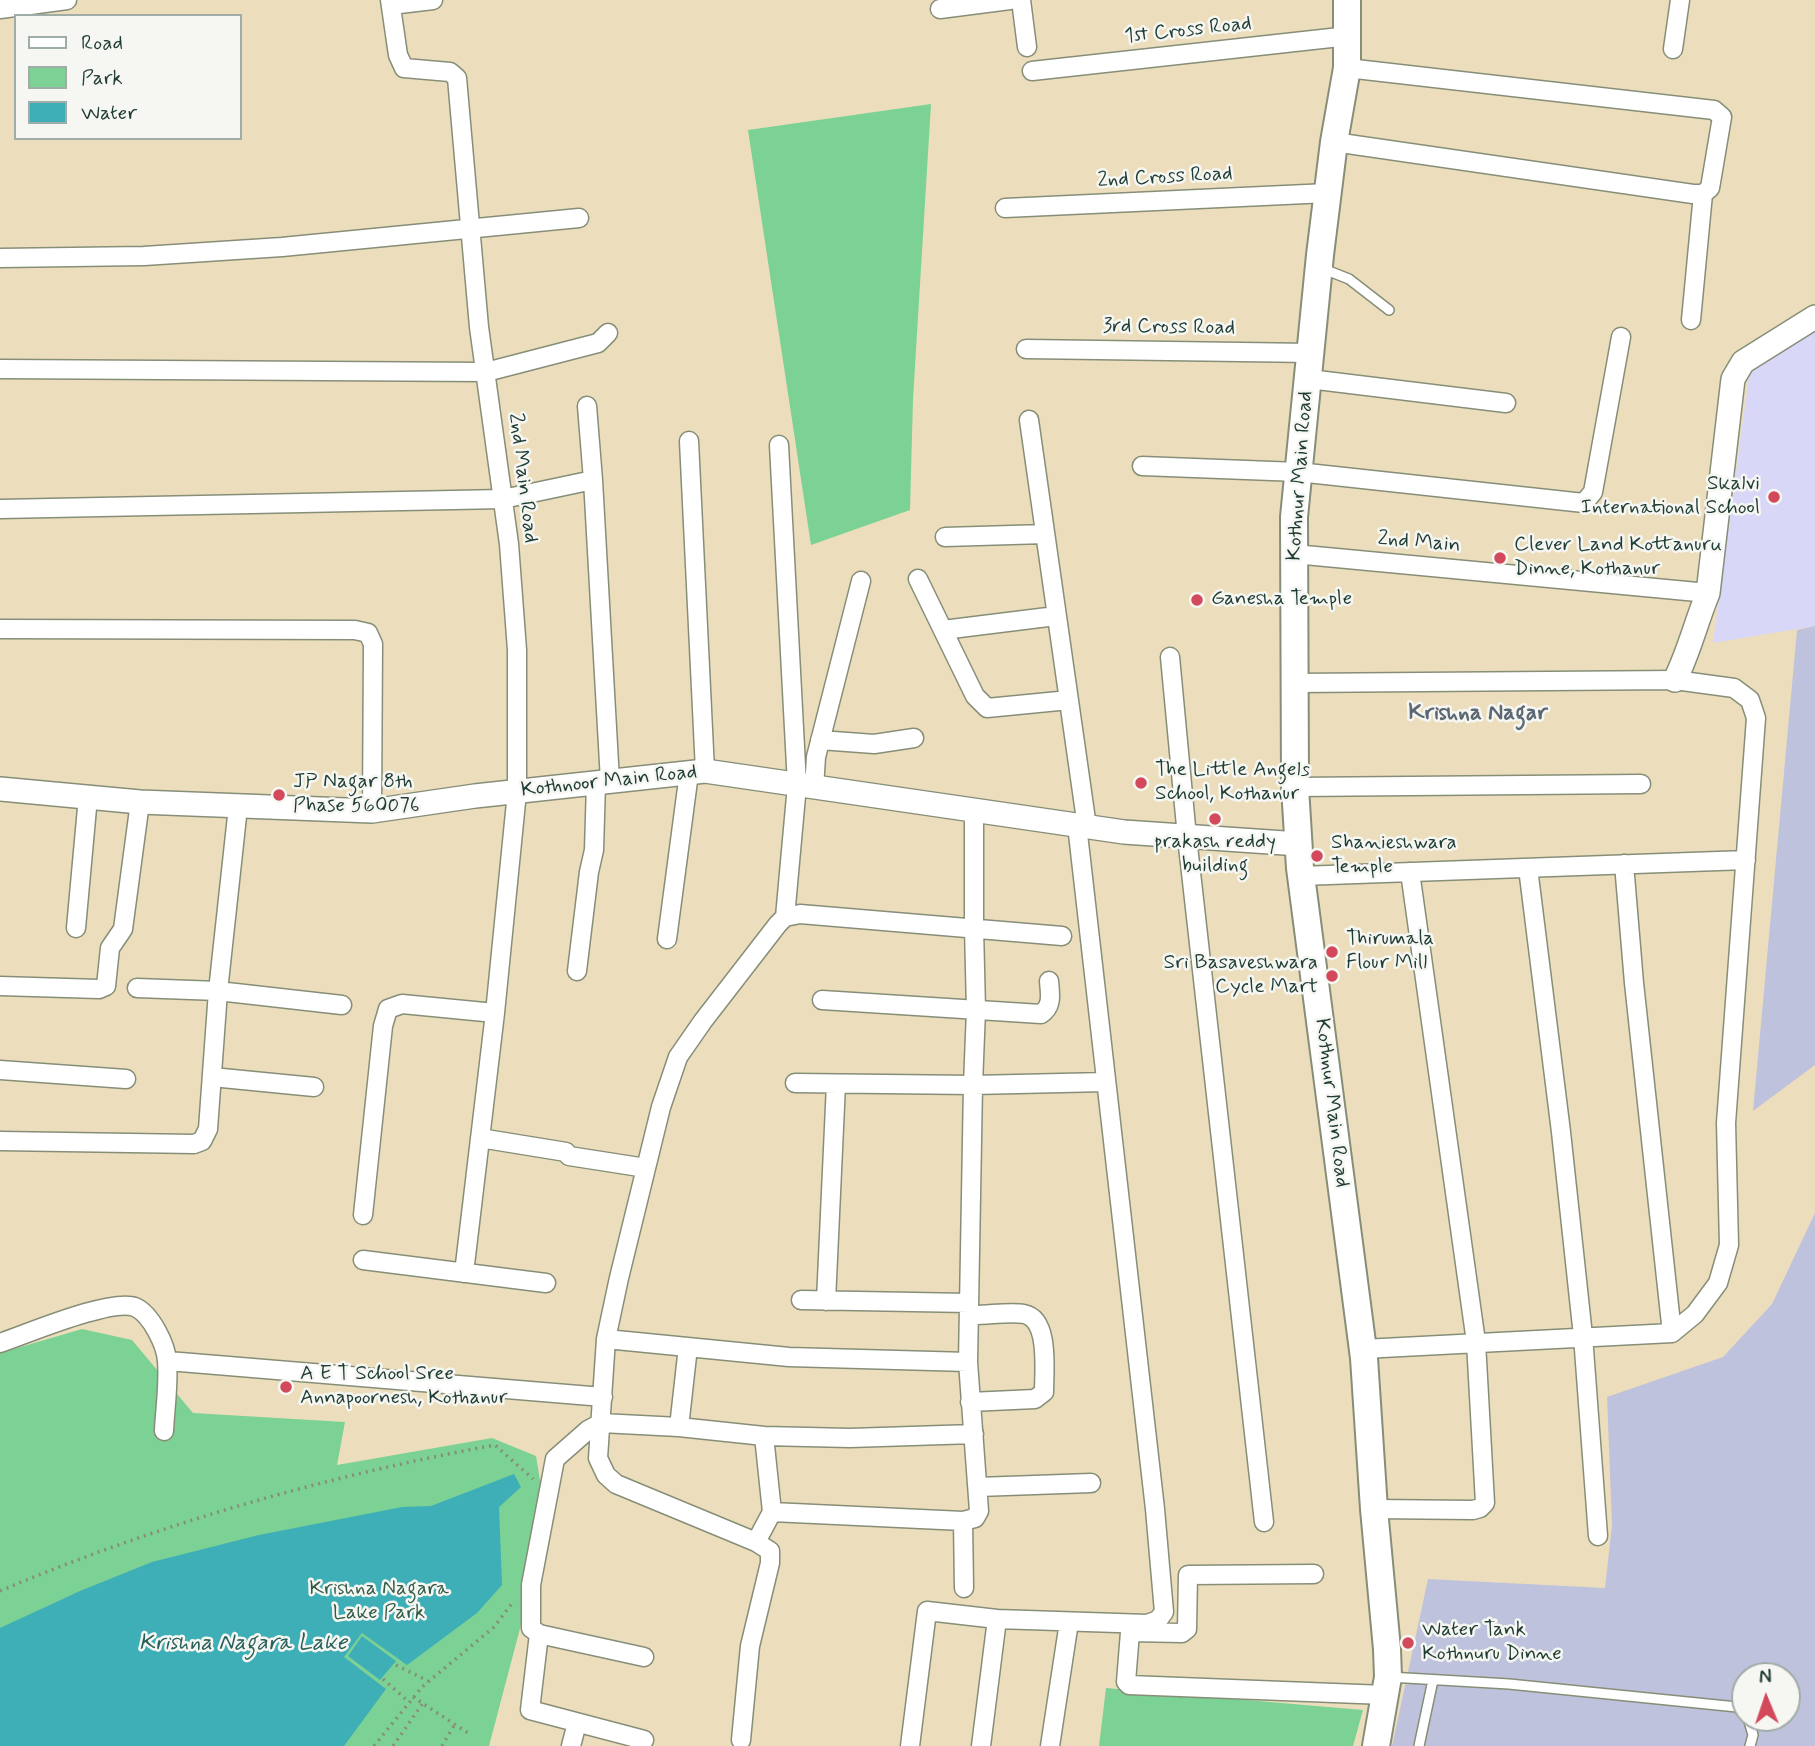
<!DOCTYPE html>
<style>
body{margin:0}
#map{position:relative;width:1815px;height:1746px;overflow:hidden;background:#ecdebc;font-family:Mynerve,sans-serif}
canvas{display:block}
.legend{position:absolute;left:14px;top:14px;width:228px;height:126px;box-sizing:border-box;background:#f6f6f2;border:2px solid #a0aca6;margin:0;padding:9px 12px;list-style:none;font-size:21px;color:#1f3d34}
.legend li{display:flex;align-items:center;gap:14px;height:35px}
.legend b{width:35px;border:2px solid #a0aca6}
.north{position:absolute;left:1731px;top:1662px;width:70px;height:70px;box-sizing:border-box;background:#f6f6f2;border:2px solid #a0aca6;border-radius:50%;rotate:358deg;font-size:19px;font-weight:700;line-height:28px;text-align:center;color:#1f3d34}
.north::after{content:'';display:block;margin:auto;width:24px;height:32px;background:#d1495b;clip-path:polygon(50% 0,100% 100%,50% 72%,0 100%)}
</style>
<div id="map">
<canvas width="1815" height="1746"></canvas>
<ul class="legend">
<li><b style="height:9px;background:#fff"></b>Road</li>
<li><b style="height:19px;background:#7cd194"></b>Park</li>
<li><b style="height:19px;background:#3eafb6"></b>Water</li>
</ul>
<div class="north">N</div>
</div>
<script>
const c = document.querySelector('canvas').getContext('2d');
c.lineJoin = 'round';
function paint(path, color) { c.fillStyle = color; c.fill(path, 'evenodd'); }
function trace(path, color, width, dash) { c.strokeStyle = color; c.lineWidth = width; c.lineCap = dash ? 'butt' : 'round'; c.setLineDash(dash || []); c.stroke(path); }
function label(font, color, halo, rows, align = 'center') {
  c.font = font + ' Mynerve,sans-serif'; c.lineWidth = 5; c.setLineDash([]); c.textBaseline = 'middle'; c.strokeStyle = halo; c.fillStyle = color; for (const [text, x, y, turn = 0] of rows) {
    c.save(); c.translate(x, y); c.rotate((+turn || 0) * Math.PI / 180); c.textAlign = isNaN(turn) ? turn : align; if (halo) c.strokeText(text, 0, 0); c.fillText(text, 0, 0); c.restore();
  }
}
const built = new Path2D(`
 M1815,330v296l-102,17 37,-275z`);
const industrial = new Path2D(`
 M1815,626v439l-62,46 44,-481z
 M1815,1213v533h-423l36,-167 177,9 7,-63 -5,-128 116,-40 49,-53zM1745,1676h42v42h-42z`);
const green = new Path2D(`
 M931,104l-18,295 -3,111 -99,35 -63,-415z
 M82,1329l50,11 61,73 152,9 -8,43 155,-27 44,18 7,43 -21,122 -33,125h-489v-393z
 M1106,1688l257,22 -10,36h-254z`);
const water = new Path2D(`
 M514,1474l7,13 -22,20 3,78 -25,28 -70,52 -45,-32 -18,24 42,32 -42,57h-344v-118l80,-37 72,-29 107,-27 143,-28 29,-1z
 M362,1636l34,25 -16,19 -32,-24z`);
const path = new Path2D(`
 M0,1591c158,-67 326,-115 495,-146l38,34
 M396,1665l32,16
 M383,1679l26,23
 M413,1697l58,38
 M374,1746l48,-59 72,-60 19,-25
 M393,1746l30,-43
 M442,1746l13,-22`);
const service = new Path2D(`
 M1321,268l28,11 40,31
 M1389,1677l120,7 228,23 8,8
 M1748,1718l5,17 -3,11
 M1419,1746l14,-66`);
const minor = new Path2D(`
 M390,0l8,55 6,13 46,4 7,6 22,249 30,217 8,106v142l-22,221 -31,260
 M1021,0l6,47
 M391,5l42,-5
 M0,9l67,-9
 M940,9l70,-9
 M1673,49l7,-49
 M1032,71l317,-35
 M1334,142l359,52h10l7,-6 12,-71 -8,-7 -367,-42
 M1005,208l323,-15
 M0,258l144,-2 138,-9 297,-29
 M1691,320l12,-126
 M1026,349l286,4
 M0,369l486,3 112,-29 10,-10
 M1309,379l197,24
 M587,406l6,74
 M1029,420l58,407
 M689,441l16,330
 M779,445l18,340 -12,132
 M1142,466l156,6 286,31 9,-11 28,-155
 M0,509l503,-10 90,-19 17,301
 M945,537l100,-3
 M1294,554l414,39
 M918,579l57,117 12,12 82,-8
 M0,629l355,1 13,3 5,11 -1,167
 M943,630l113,-14
 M1170,657l17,180 77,685
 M1295,683l380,-3 59,8 16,12 6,18 -30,405 3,122 -11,38 -23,31 -23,19 -309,16
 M820,740l54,4 40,-6
 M1295,787l346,-3
 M814,788l2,-31 45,-176
 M1624,864l10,119 38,350
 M1528,868l33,264 22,204 15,200
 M1301,876l445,-16
 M76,928l12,-131
 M667,939l22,-166
 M577,971l12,-99 5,-22 2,-67
 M0,986l99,3 7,-3 4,-38 13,-19 17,-127
 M137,988l81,3 124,14
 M822,1000l219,14c12,-8 9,-20 8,-33
 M0,1070l126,9
 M212,1077l102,10
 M795,1083l178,2 133,-3
 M480,1138l86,14 3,4 77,12
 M0,1141l194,3 8,-3 6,-12 10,-138 20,-184
 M363,1215l20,-189 5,-17 14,-5 93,9
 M363,1260l183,23
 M801,1300l168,3
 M826,1301l10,-217
 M969,1315c17,1 39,-4 55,-1 26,5 20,57 20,78l-9,7 -65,3
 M606,1339l183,18 179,5
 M0,1343c27,-9 111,-45 135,-36 16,7 31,38 32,54 2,23 -2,47 -3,70
 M168,1361l435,36
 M679,1427l9,-80
 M978,1487l113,-4
 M1374,1509l99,1 7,-2 5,-5 -9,-161 -66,-470
 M772,1512l191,9 12,-3 4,-7 -11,-149 5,-277 3,-75 -2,-82v-117
 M963,1521l1,67
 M756,1542l16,-30 -8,-76
 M1314,1574l-126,1 -1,54 -5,4 -52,-1 -4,50 3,3 256,10
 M539,1634l-9,76 114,30
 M644,1657l-105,-23 -8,-6v-43l24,-126 33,-29 13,-7 78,4 85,9 86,2 124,-4
 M741,1740l9,-94 20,-83v-12l-14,-9 -140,-58 -10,-9 -8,-17 8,-119 13,-61 42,-171 17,-50 25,-36 75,-97 7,-7 15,-3 262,22
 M571,1746l6,-23
 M910,1746l17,-135 70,8 150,5 11,-4 6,-8 -9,-103 -78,-684
 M981,1746l16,-127
 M1050,1746l19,-124`);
const tertiary = new Path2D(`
 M1675,680c14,-28 21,-58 33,-87l25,-214 10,-17 72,-45
 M0,789l140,13 232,9 103,-15 230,-25 419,61 175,12`);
const secondary = new Path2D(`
 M1347,0v68l-13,74 -14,113 -26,262 1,270 5,81 64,490 10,151 13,140 1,28 -12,69`);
const markers = [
 [1774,497,7,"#d1495b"],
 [1500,558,7,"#d1495b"],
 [1197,600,7,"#d1495b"],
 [1141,783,7,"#d1495b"],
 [279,795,7,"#d1495b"],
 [1215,819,7,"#d1495b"],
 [1317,856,7,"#d1495b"],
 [1332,952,7,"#d1495b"],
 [1332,976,7,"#d1495b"],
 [286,1387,7,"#d1495b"],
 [1408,1643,7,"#d1495b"]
];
const streetNames = [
 ["1st Cross Road",1188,31,-6],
 ["2nd Cross Road",1165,178,-3],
 ["3rd Cross Road",1169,328,1],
 ["Kothnur Main Road",1301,476,-86],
 ["2nd Main Road",522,478,83],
 ["2nd Main",1419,543,5],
 ["Kothnoor Main Road",609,782,-6],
 ["Kothnur Main Road",1331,1103,83]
];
const poiNames = [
 ["Skalvi",1760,485,"right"],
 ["International School",1760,509,"right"],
 ["Clever Land Kottanuru",1514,546],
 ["Dinne, Kothanur",1514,570],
 ["Ganesha Temple",1211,600],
 ["The Little Angels",1155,771],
 ["School, Kothanur",1155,795],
 ["JP Nagar 8th",293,783],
 ["Phase 560076",293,807],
 ["prakash reddy",1215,843,"center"],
 ["building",1215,867,"center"],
 ["Shanieshwara",1331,844],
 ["Temple",1331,868],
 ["Thirumala",1346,940],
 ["Flour Mill",1346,964],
 ["Sri Basaveshwara",1318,964,"right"],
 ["Cycle Mart",1318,988,"right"],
 ["A E T School Sree",300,1375],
 ["Annapoornesh, Kothanur",300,1399],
 ["Water Tank",1422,1631],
 ["Kothnuru Dinne",1422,1655]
];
const parkNames = [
 ["Krishna Nagara",379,1590],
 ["Lake Park",379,1614]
];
const neighbourhoodNames = [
 ["Krishna Nagar",1478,714]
];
const waterNames = [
 ["Krishna Nagara Lake",243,1644]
];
paint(built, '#d8d7f8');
paint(industrial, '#bfc2dd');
paint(green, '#7cd194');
paint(water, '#3eafb6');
trace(service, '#868e78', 12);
trace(minor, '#868e78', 21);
trace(tertiary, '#868e78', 26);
trace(secondary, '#868e78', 30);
trace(path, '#868e78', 3.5, [2, 5]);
trace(service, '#fff', 9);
trace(minor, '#fff', 18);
trace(tertiary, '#fff', 23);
trace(secondary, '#fff', 26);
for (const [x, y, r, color] of markers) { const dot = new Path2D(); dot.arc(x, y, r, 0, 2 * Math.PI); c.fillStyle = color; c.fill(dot); trace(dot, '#f6f6f2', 2.5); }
label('21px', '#1f3d34', '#f6f6f2', streetNames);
label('21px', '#1f3d34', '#f6f6f2', poiNames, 'left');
label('21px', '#325b47', '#f6f6f2', parkNames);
label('bold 23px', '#5c6873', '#f6f6f2', neighbourhoodNames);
label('italic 23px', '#285f5b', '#f6f6f2', waterNames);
</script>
